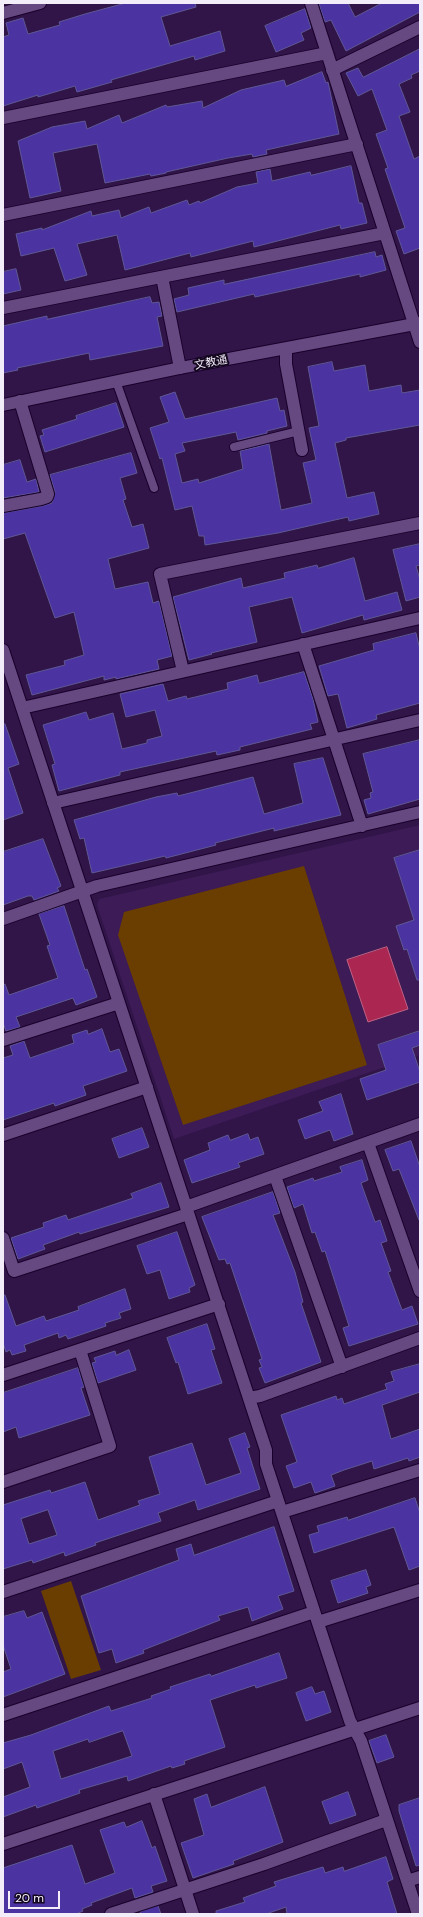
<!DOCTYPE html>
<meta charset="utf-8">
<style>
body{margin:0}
#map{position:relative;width:423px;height:1917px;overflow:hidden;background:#311448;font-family:"DM Sans",sans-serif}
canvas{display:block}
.frame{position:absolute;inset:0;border:4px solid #f3edfa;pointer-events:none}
.scale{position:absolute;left:8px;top:1891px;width:52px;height:18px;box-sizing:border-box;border:2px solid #f3edfa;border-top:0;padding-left:5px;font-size:12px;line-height:14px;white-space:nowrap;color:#f3edfa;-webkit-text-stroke:3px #13071e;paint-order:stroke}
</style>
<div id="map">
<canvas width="423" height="1917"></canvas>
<div class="frame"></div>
<div class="scale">20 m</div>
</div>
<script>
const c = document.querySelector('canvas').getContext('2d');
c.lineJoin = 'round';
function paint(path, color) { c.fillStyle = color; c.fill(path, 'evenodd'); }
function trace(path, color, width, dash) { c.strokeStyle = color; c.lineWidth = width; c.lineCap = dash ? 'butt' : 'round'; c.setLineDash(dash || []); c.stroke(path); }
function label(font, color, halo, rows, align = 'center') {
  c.font = font + ' "DM Sans","Noto Sans JP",sans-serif'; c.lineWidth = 4; c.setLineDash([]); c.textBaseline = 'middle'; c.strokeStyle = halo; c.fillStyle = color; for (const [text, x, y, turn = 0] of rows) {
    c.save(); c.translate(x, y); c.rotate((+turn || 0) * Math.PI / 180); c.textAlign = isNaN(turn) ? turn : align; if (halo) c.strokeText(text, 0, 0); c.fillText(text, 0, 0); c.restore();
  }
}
const built = new Path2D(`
 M420,825v230l-246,84 -77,-234 2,-6z`);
const green = new Path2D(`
 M304,866l63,199 -184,60 -65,-190 6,-23z
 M71,1581l30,89 -30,9 -30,-88z`);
const water = new Path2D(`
 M387,947l21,62 -40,13 -21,-62z`);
const building = new Path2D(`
 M126,3h69l1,4 -35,10 9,29 50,-15 5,20 -30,9 -1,-4 -83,24 1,2 -35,10 -2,-6 -37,11v-2l-35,11v-69l6,-2 -3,-12 17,-5 5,16 32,-9 -1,-3 26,-8z
 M348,3l7,14 27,-14h38v9l-74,39 -15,-31 -6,2 -6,-18z
 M305,9l6,19 -10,5 3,7 -28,12 -11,-26z
 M420,49v22l-9,4 1,3 -13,6 11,28 -11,4 15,43 6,-3v92l-16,6 -8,-23 9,-3 -20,-59 3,-1 -12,-34 11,-4 -15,-41 -14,7 -12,-23 12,-5 5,9z
 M322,72l4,11 2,-1 11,52 -73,16 1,4 -14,3 -1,-3 -24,4 -62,14v1l-15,3 -1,-2 -45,9 -8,-39 -44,9 8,38 -31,7 -12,-57 34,-14 33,-6 2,8 32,-14 3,8 44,-18 1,2 35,-6 1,7 38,-18 43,-10 2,6z
 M351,166l8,37h3l5,20 -26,6 -1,-4 -86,22 -1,-6 -62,16 -1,-4 -65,17 -8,-35 -40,9 10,31 -22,6 -11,-33 -33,8 -5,-22 26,-6v2l49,-19 1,5 27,-6 2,8 28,-11 2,6 36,-13 2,5 10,-4 1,2 37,-16 21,-4 -2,-11 14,-3 2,12 38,-9 1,3z
 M375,252l1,5 6,-2 4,15 -26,7v-3l-105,23 -1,-3 -77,18 -3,-13 15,-4 -1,-7 36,-8v4z
 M16,269l5,21 -18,4v-22z
 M150,297l2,6 7,-1 3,14 -5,1 6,29 -73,14 -1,-7 -72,15 1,2 -15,3v-47l44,-10v3z
 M332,362l2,9 31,-6 4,26 32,-6 1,8 18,-3v35l-74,13v2l-11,3 12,55 27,-6 5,22 -30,7 -1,-4 -70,16 -73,12 -1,-9h-5l-7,-30 -17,4 -13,-52 -2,1 -10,-31 19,-6 -9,-25 15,-5 10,27 92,-21 3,13 4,-1 3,16 -20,5v2l-29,7 -2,-8 -54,11 3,8 -10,3 7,29 16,-4 1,4 44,-14 -3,-18 29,-7 12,66 31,-7 -9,-40 13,-3 -7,-32 10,-2 -11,-59z
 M116,403l8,24 -79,25 -5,-16 4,-1 -2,-5 35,-11 -1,-3z
 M131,453l6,20 -17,5 6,21 -3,1 9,27 11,-3 6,24 -41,11 7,30 33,-7 5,21 6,-2 13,55 -15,4 2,9 -43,10v-2l-12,3v-4l-72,19 -6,-20 39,-10 -1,-4 20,-6 -10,-43 -19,6 -30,-85 -22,6v-26l39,-7 10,-3 3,-11 -5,-17z
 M20,460l7,22 9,-3 3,13 -36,6v-33z
 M420,544v21l-4,1 4,14v17l-14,4 -13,-51z
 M354,558l11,43 32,-9 5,18 -38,10 -1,-5 -61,18 -10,-36 -43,10 8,35 -46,11 1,1 -23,6 -16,-63 68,-19 2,10 42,-10 -1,-5 33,-8 1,3z
 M416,633l4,17v53l-44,12 1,4 -30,9 -9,-34 -10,2 -9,-30 55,-16 -1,-6z
 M304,672l9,27 5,23 -8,2 2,5 -72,18v3l-23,5 -1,-4 -96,21v3l-61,16 -7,-26 3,-1 -12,-39 43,-13 3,8 24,-7 9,36 25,-6v-3l15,-4 -7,-26 -29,7 -6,-23 43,-10 5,17 18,-5 1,3 41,-10 -1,-6 30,-8 2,8z
 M5,724l14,40 -11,4 15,45 -20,7v-95z
 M420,740v59l-52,15 -4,-14 7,-2 -1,-5 3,-1 -10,-38z
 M323,758l18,57 -67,16v-3l-59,15 1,2 -50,13 -1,-2 -73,17 -8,-35 -4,1 -6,-19 82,-23 21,-4 1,3 75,-19 11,37 39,-11 -9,-39z
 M43,839l18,47 -4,2 2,3 -25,9 -2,-4h-4l-25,9v-53z
 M420,850v130h-3l-10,-31 -3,1 -8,-24 18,-6 -20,-62z
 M64,906l21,64 2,-1 10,28 -21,8 -3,-7 -57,19 4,10 -14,4 -3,-8v-38l2,-1 4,11 49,-17 -11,-32 3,-1 -11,-31z
 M102,1029l8,23 9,-3 8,22 -44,15 3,9 -31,11 -1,-3 -51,17v-62l10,-3 -3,-9 14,-5 6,17 44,-15 -2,-8 15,-5 1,4z
 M420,1031v14l-8,3 8,24v10l-53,18 -7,-21 26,-9 -8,-25z
 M341,1094l12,40 -19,7 -4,-11 -25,9 -7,-19 25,-9 -4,-9z
 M142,1128l7,19 -30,11 -7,-19z
 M248,1134l2,6 8,-3 6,17 -26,9 2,4 -48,16 -8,-23 26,-10 -2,-7 20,-8 2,5z
 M411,1141l9,26v53h-1l-20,-51 -6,2 -8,-21z
 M362,1160l6,20 -7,3 14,39 5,-2 7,21 -6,2 10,28 -3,1 14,38 10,-4 6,18 -69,22 -6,-18 6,-2 -24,-75 -3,1 -7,-20 -3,1 -9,-29 -9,4 -7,-21 26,-9 1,3 28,-9 -2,-5z
 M161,1183l8,24 -89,27 -1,-2 -36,13 2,4 -27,10 -7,-21 33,-11 -1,-4 23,-8 2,5 65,-22 -2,-4z
 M273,1192l7,21 -7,2 22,57 8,30 -2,1 20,59 -56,21 -6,-15 3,-1 -3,-7 3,-1 -32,-96 -3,1 -2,-5 -6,1 -17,-43z
 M177,1232l18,53 -6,3 1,4 -21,7 -9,-29 -13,4 -10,-28z
 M125,1289l6,20 -12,4 2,5 -16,5 1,3 -38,13 -2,-4 -7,3 -1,-5 -34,12 2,6 -14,4 -2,-5 -4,2 -3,-9v-48h2l11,31 28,-10 2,5 33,-11 -1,-3z
 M207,1324l8,25 -4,1 11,33 -34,11 -10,-32 -2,1 -9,-25z
 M129,1350l7,20 -38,13 -6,-20 4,-1 -2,-4 21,-7 1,4z
 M420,1364v28l-38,13 9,34 29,-10v28l-11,4 -1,-3 -34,11 -2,-8 -28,9 -13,5 4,11 -20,7 -4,-11 -17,6 -8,-22 11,-4 -16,-47 55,-19 1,4 5,-2 2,6 43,-15 -2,-5 9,-3 -3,-9z
 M78,1368l6,19 -3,1 9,27 -71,23 -3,-11 -13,5v-39z
 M245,1433l5,14 -3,1 13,41 -62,21 -3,-10 -37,13 3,8 -66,22 1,2 -31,11 -1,-4 -31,11 -1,-3 -29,9v-64l47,-15 1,3 34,-11 13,38 42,-15 -2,-4 22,-7 -11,-37 43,-14 14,42 35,-12 -12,-34zM48,1510l9,25 -28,9 -8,-25z
 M415,1498l5,15v53l-11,4 -15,-43 -80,26 -5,-18 10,-3 -2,-6 30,-9 1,3z
 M274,1527l20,64 -16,5 5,13 -31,12 -4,-14 -30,9 2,4 -77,30 1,3 -28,10 -4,-14 -13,4 -18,-57 98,-36 -3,-11 15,-5 3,11z
 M366,1570l5,15 -5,2 2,6 -30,10 -7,-22z
 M24,1611l3,7 15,-6 23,62 -62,23v-25l8,-3 -8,-24v-28z
 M279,1653l8,25 -31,10 -1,-3 -45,15 15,47 -41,14 1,3 -13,4 -1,-2 -43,15 -1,-5 -48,14 1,3 -43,15 -1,-3 -33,12v-20l27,-10 -8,-25 -19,7v-26l28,-8 78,-29 2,5 41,-13 -1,-2 20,-7 -1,-2 40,-13 1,2zM123,1731l9,25 -71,23 -8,-28 35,-12 1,3z
 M312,1687l3,7 9,-3 7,21 -25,9 -10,-28z
 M386,1735l8,22 -17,6 -8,-22z
 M265,1787l18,55 -50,19 1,3 -41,14 -12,-35 23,-8 -10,-36 13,-5 4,13z
 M348,1792l8,23 -26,9 -8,-22z
 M420,1798v67l-4,1 -17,-55v-6z
 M142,1821l10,27 3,-2 12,35 -16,5 2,6 -18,6 -3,-10 -41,15 1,2 -10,4 1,2 -7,3h-73v-46l69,-23 13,39 30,-11 -15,-43 24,-8 2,5z
 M386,1857l7,22 -6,3 10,32h-110l-1,-7 -20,7h-50v-3l29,-9 -2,-4 33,-12 -2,-4 49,-15 2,6 18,-6 1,4z
 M158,1906l3,8h-20l-1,-2z`);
const service = new Path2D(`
 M116,381l38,107
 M234,447l65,-16`);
const minor = new Path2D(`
 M311,3l109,339
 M3,13l37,-10
 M332,70l88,-43
 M3,118l324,-65
 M3,215l354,-71
 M162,277l18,91
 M3,308l382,-75
 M286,349v15l16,86
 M3,506l38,-7 6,-2 1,-3 -28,-93
 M303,644l59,182
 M3,650l263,800v14l84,257 11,20 57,173
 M183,671l-23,-97 260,-51
 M22,708l398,-90
 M53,803l367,-83
 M3,919l94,-33 323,-74
 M3,1040l116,-37
 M3,1135l144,-48
 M368,1143l52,148
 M275,1176l67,191
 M186,1207l234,-83
 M3,1238l11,33 174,-57
 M3,1375l216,-71
 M249,1398l11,-2 160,-58
 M3,1482l107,-36 -30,-96
 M282,1512l138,-42
 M3,1592l275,-91
 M318,1622l102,-32
 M3,1715l311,-103
 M154,1794l39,120
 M3,1844l417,-136
 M407,1881l13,-4
 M111,1914l153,-50 122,-44`);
const tertiary = new Path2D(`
 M3,405l177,-37 240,-45`);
const streetNames = [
 ["文教通",211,363,-11]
];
paint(built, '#3c1b56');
paint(green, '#6a3e00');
paint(water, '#ab2651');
trace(water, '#c16284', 1);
paint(building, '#4c33a2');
trace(building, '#5e5894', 1);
trace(service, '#19002c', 10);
trace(minor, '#19002c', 14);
trace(tertiary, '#19002c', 14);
trace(service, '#664981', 8);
trace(minor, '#664981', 12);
trace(tertiary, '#664981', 12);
label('11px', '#f3edfa', '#13071e', streetNames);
</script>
